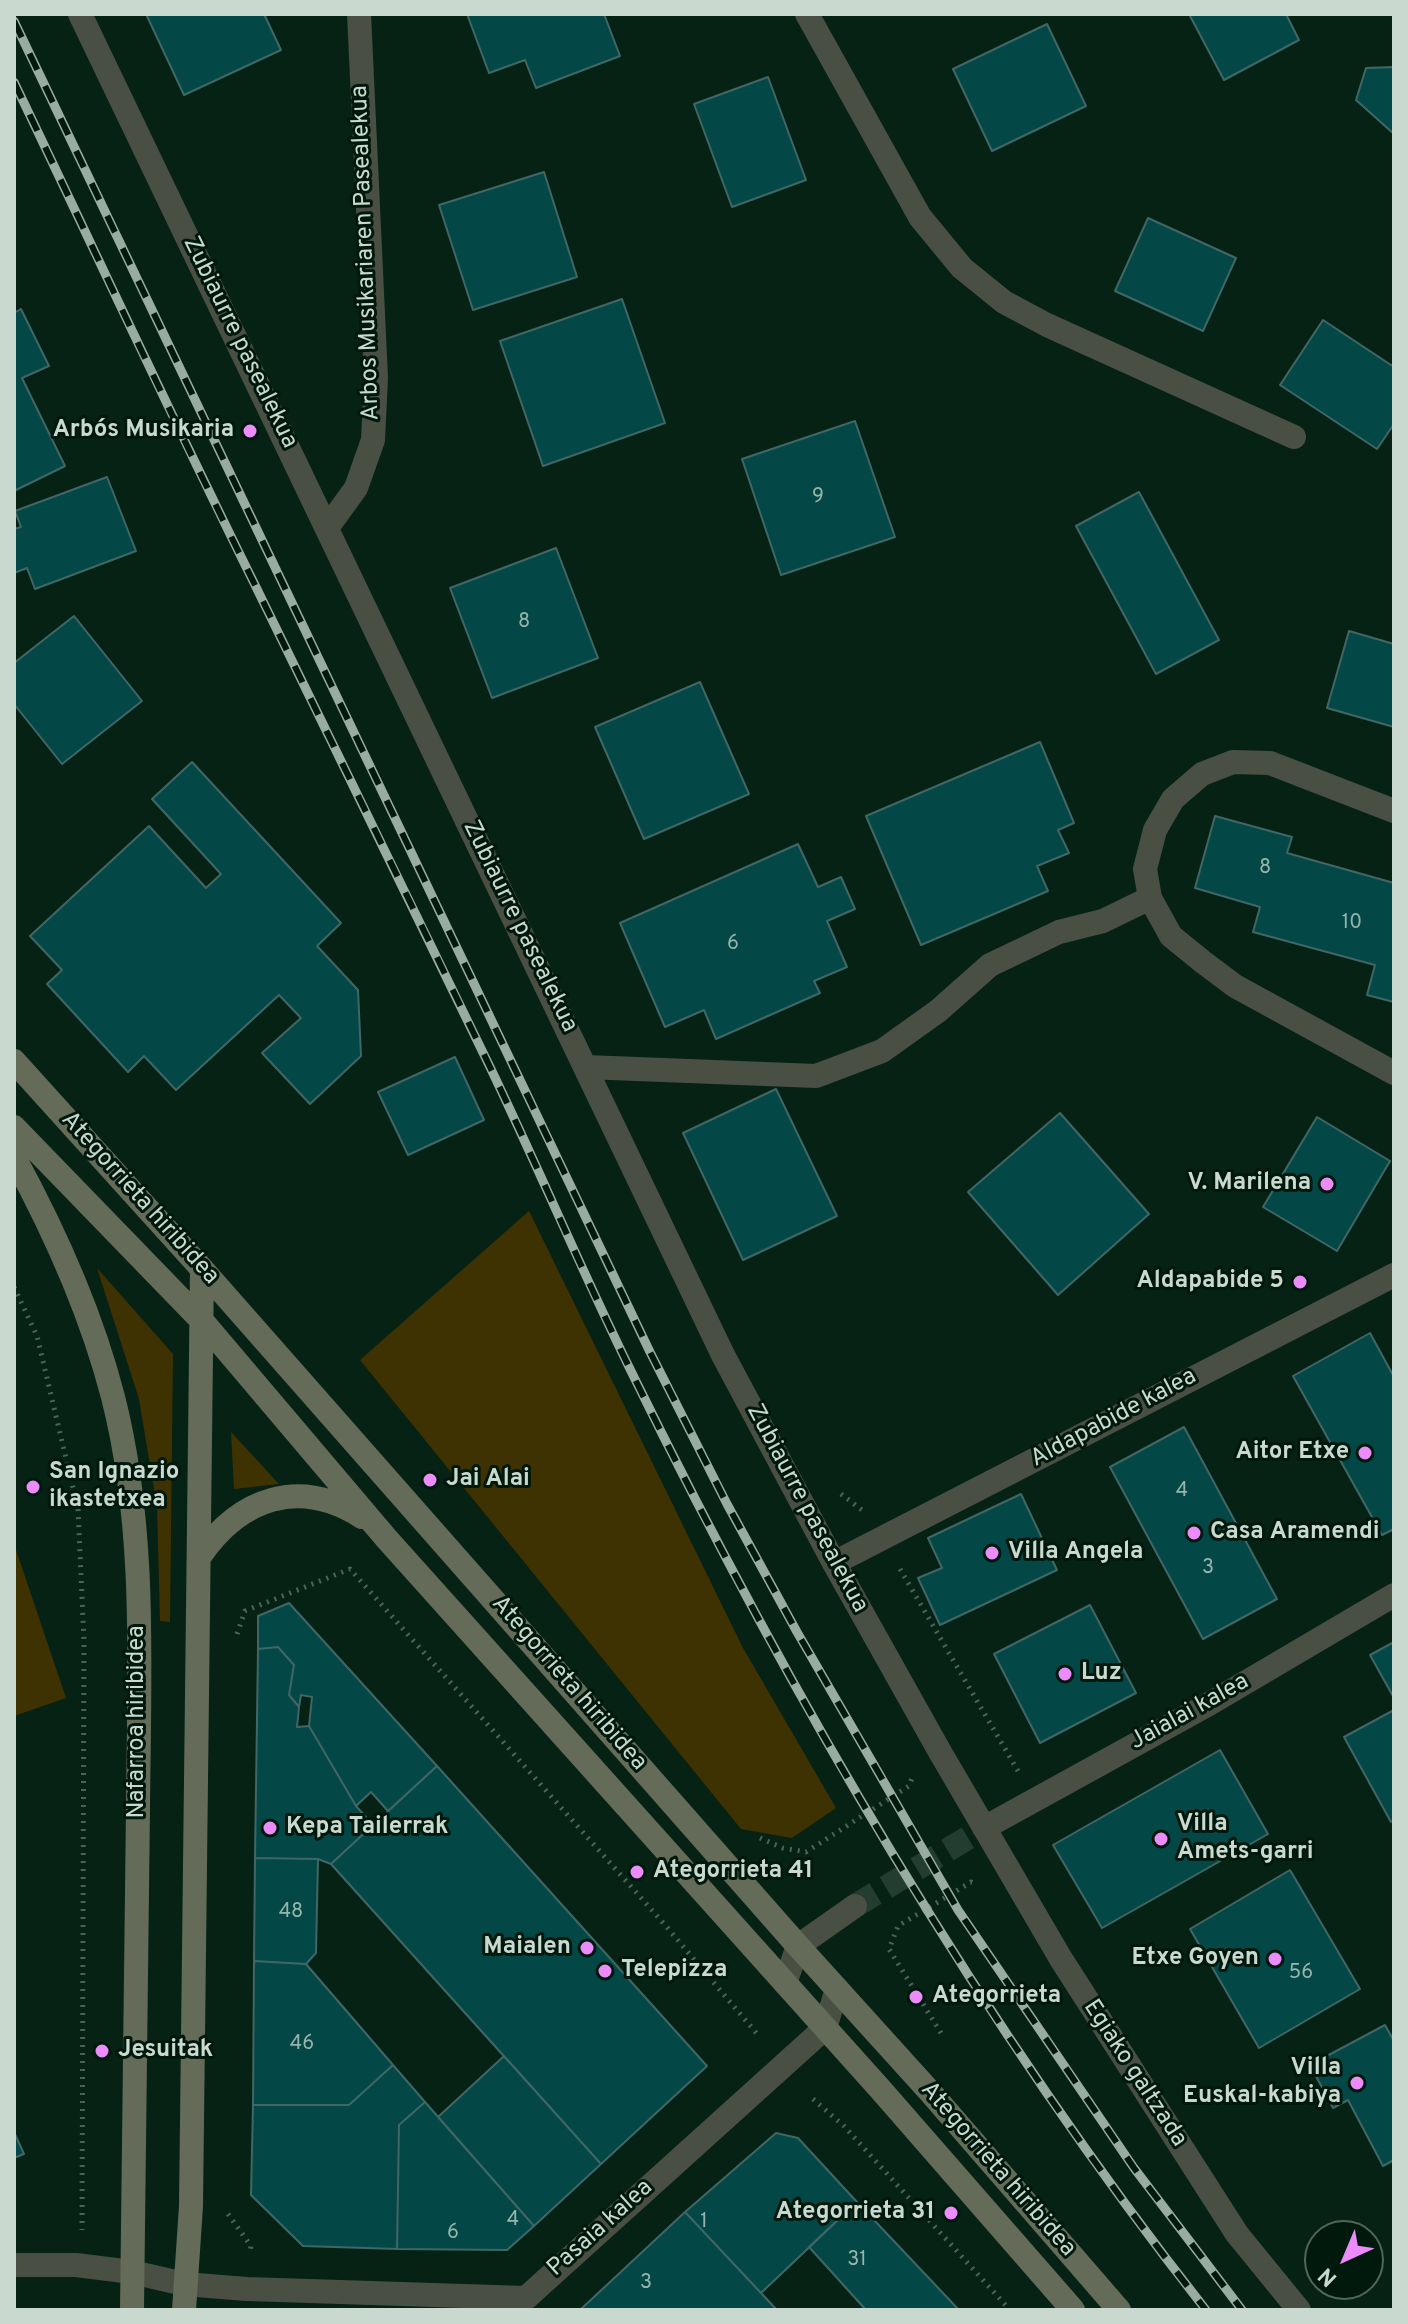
<!DOCTYPE html>
<meta charset="utf-8">
<style>
body{margin:0}
#map{position:relative;width:1408px;height:2324px;overflow:hidden;background:#062214;font-family:Overpass,sans-serif}
canvas{display:block}
.frame{position:absolute;inset:0;border:16px solid #c9d9cf;pointer-events:none}
.north{position:absolute;left:1304px;top:2220px;width:80px;height:80px;box-sizing:border-box;background:#00190c;border:2px solid #50665a;border-radius:50%;rotate:224deg;font-size:22px;font-weight:700;line-height:32px;text-align:center;color:#c9d9cf}
.north::after{content:'';display:block;margin:auto;width:28px;height:36px;background:#ec8cfa;clip-path:polygon(50% 0,100% 100%,50% 72%,0 100%)}
</style>
<div id="map">
<canvas width="1408" height="2324"></canvas>
<div class="frame"></div>
<div class="north">N</div>
</div>
<script>
const c = document.querySelector('canvas').getContext('2d');
c.lineJoin = 'round';
function paint(path, color) { c.fillStyle = color; c.fill(path, 'evenodd'); }
function trace(path, color, width, dash) { c.strokeStyle = color; c.lineWidth = width; c.lineCap = dash ? 'butt' : 'round'; c.setLineDash(dash || []); c.stroke(path); }
function label(font, color, halo, rows, align = 'center') {
  c.font = font + ' Overpass,sans-serif'; c.lineWidth = 6; c.setLineDash([]); c.textBaseline = 'middle'; c.strokeStyle = halo; c.fillStyle = color; for (const [text, x, y, turn = 0] of rows) {
    c.save(); c.translate(x, y); c.rotate((+turn || 0) * Math.PI / 180); c.textAlign = isNaN(turn) ? turn : align; if (halo) c.strokeText(text, 0, 0); c.fillText(text, 0, 0); c.restore();
  }
}
const green = new Path2D(`
 M529,1211l214,437 93,160 -44,30 -51,-9 -381,-469z
 M97,1268l76,86 -3,268 -10,-1 -3,-114 -18,-108z
 M231,1432l48,52 -45,5z
 M14,1544l52,154 -52,18z`);
const building = new Path2D(`
 M146,14h118l17,36 -97,45z
 M467,14h137l16,42 -84,32 -11,-28 -36,13z
 M1189,14h97l13,26 -75,40z
 M1047,24l39,82 -94,45 -39,-82z
 M1394,67v67l-38,-34 10,-32z
 M768,77l38,103 -74,27 -38,-103z
 M544,172l33,105 -104,33 -34,-105z
 M1148,218l88,40 -33,73 -88,-40z
 M622,299l43,124 -122,43 -43,-125z
 M21,309l28,57 -27,12 43,88 -51,25v-178z
 M1323,320l71,47v57l-17,25 -97,-64z
 M855,421l40,116 -114,38 -39,-116z
 M107,477l29,74 -101,38 -8,-21 -13,5v-44l7,-2 -6,-16z
 M1139,492l80,148 -63,34 -80,-148z
 M556,548l42,110 -106,40 -42,-110z
 M74,616l68,85 -80,63 -48,-60v-41z
 M1349,631l45,13v83l-67,-19z
 M700,682l49,112 -105,45 -49,-112z
 M1040,742l34,81 -16,7 11,23 -32,13 11,25 -127,54 -55,-129z
 M192,762l149,161 -24,23 41,44 3,66 -51,48 -48,-51 39,-35 -22,-23 -103,95 -32,-34 -16,16 -81,-88 15,-14 -32,-34 119,-110 57,62 15,-14 -69,-75z
 M1215,816l77,21 -5,16 107,30v119l-27,-7 8,-30 -122,-33 7,-25 -65,-19z
 M798,844l20,43 23,-10 14,32 -28,12 20,46 -33,14 6,12 -104,46 -12,-29 -39,17 -45,-104z
 M455,1057l29,63 -76,35 -30,-63z
 M776,1089l61,127 -94,44 -60,-127z
 M1060,1113l89,101 -91,81 -90,-103z
 M1317,1117l73,44 -53,90 -74,-44z
 M1370,1333l24,44v152l-12,6 -89,-159z
 M1184,1427l93,172 -74,40 -93,-172z
 M1021,1494l36,76 -117,55 -22,-47 24,-10 -14,-30z
 M289,1603l148,163 -49,45 -17,-19 -15,14 -47,-80 3,-29 -11,-2 -2,12 -10,-12 5,-30 -16,-18 -20,2v-33z
 M1090,1605l46,88 -96,50 -46,-89z
 M1394,1642v56l-24,-43z
 M278,1647l16,18 -5,30 10,12 -2,20 12,-1 47,80 17,19 -42,39 -13,-5 -63,-1 3,-209z
 M1394,1710v110l-3,2 -47,-85z
 M1220,1750l48,84 -166,94 -49,-83z
 M437,1766l270,300 -106,98 -270,-300z
 M255,1858l63,1 -2,94 -10,11 -52,-3z
 M1290,1870l70,119 -101,59 -69,-119z
 M254,1961l52,3 87,101 -44,40h-96z
 M1385,2025l9,16v119l-11,6 -35,-66 -15,8 -23,-43z
 M504,2056l97,108 -67,62 -96,-109z
 M393,2065l32,37 -26,23 -2,124 -94,-3 -52,-51 2,-90h96z
 M425,2102l109,124 -27,24 -110,-1 2,-124z
 M14,2132l10,22 -10,4z
 M776,2133l22,5 59,64 -96,91 -76,-81z
 M857,2202l102,108h-93l-57,-63z
 M685,2212l92,98h-197z`);
const streetTunnel = new Path2D(`
 M855,1906l129,-78`);
const path = new Path2D(`
 M14,1287l23,49 41,173 6,132 -2,589
 M841,1494l21,16
 M900,1569l118,202
 M237,1634l8,-23 105,-42 315,356 93,110
 M760,1838l23,10 23,4 103,-66 3,-8
 M941,2033l-52,-84 9,-23 73,-44 2,1
 M813,2099l31,27 166,184
 M228,2214l23,32 -1,6`);
const street = new Path2D(`
 M80,14l643,1341 111,208 106,189 121,207 176,275 62,76
 M807,14l113,203 42,51 42,34 43,23 247,112
 M327,528l29,-40 17,-48 3,-62 -17,-364
 M1394,811l-124,-48 -37,-1 -31,12 -29,25 -18,31 -10,39 5,29 21,38 32,26 32,24 159,87
 M586,1067l230,9 66,-25 56,-40 52,-46 69,-33 44,-11 47,-23
 M834,1563l560,-288
 M984,1828l225,-124 185,-109
 M785,1983l13,-37 57,-40
 M14,2265h62l56,7 52,12 63,5 279,9 299,-270 12,-39`);
const secondary = new Path2D(`
 M14,1061l188,208 596,677 133,147 188,217
 M14,1127l189,195 183,216 495,552 192,220
 M14,1157c42,77 77,155 99,240 34,133 26,274 25,410 -2,168 -4,335 -6,503
 M200,1556c40,-58 99,-79 162,-39
 M184,2310l7,-104 11,-937`);
const rail = new Path2D(`
 M14,21l636,1331 77,152 70,128 161,278 176,258 108,142
 M14,82c81,169 159,338 242,505 78,160 157,320 234,480 48,100 91,202 139,300 162,331 349,653 577,943`);
const markers = [
 [250,431,8,"#ec8cfa"],
 [1327,1184,8,"#ec8cfa"],
 [1300,1282,8,"#ec8cfa"],
 [1365,1453,8,"#ec8cfa"],
 [430,1480,8,"#ec8cfa"],
 [33,1487,8,"#ec8cfa"],
 [1194,1533,8,"#ec8cfa"],
 [992,1553,8,"#ec8cfa"],
 [1065,1674,8,"#ec8cfa"],
 [270,1828,8,"#ec8cfa"],
 [1161,1839,8,"#ec8cfa"],
 [637,1872,8,"#ec8cfa"],
 [587,1948,8,"#ec8cfa"],
 [1275,1959,8,"#ec8cfa"],
 [605,1971,8,"#ec8cfa"],
 [916,1997,8,"#ec8cfa"],
 [102,2051,8,"#ec8cfa"],
 [1357,2083,8,"#ec8cfa"],
 [951,2213,8,"#ec8cfa"]
];
const numberNames = [
 ["9",818,498],
 ["8",524,623],
 ["8",1265,869],
 ["10",1352,924],
 ["6",733,945],
 ["4",1182,1492],
 ["3",1208,1569],
 ["48",291,1913],
 ["56",1301,1974],
 ["46",302,2045],
 ["4",513,2221],
 ["1",704,2223],
 ["6",453,2234],
 ["31",857,2261],
 ["3",646,2284]
];
const streetNames = [
 ["Arbos Musikariaren Pasealekua",367,253,-92],
 ["Zubiaurre pasealekua",239,343,64],
 ["Zubiaurre pasealekua",519,927,64],
 ["Ategorrieta hiribidea",139,1199,48],
 ["Aldapabide kalea",1114,1419,-28],
 ["Zubiaurre pasealekua",806,1509,62],
 ["Ategorrieta hiribidea",568,1684,49],
 ["Jaialai kalea",1190,1713,-29],
 ["Nafarroa hiribidea",138,1722,-90],
 ["Egiako galtzada",1134,2074,57],
 ["Ategorrieta hiribidea",997,2170,49],
 ["Pasaia kalea",601,2229,-42]
];
const poiNames = [
 ["Arbós Musikaria",234,431,"right"],
 ["V. Marilena",1311,1184,"right"],
 ["Aldapabide 5",1284,1282,"right"],
 ["Aitor Etxe",1349,1453,"right"],
 ["San Ignazio",49,1473],
 ["ikastetxea",49,1501],
 ["Jai Alai",446,1480],
 ["Casa Aramendi",1210,1533],
 ["Villa Angela",1008,1553],
 ["Luz",1081,1674],
 ["Villa",1177,1825],
 ["Amets-garri",1177,1853],
 ["Kepa Tailerrak",286,1828],
 ["Ategorrieta 41",653,1872],
 ["Maialen",571,1948,"right"],
 ["Etxe Goyen",1259,1959,"right"],
 ["Telepizza",621,1971],
 ["Ategorrieta",932,1997],
 ["Jesuitak",118,2051],
 ["Villa",1341,2069,"right"],
 ["Euskal-kabiya",1341,2097,"right"],
 ["Ategorrieta 31",935,2213,"right"]
];
paint(green, '#3f3202');
paint(building, '#034846');
trace(building, '#406765', 2);
trace(streetTunnel, '#233d30', 24, [24, 12]);
trace(path, '#4c6457', 5, [2, 6]);
trace(street, '#4a4f44', 24);
trace(secondary, '#646c59', 24);
trace(rail, '#99aca1', 9);
trace(rail, '#00190c', 6, [18]);
for (const [x, y, r, color] of markers) { const dot = new Path2D(); dot.arc(x, y, r, 0, 2 * Math.PI); c.fillStyle = color; c.fill(dot); trace(dot, '#00190c', 3); }
label('20px', '#98b5ad', null, numberNames);
label('24px', '#c9d9cf', '#00190c', streetNames);
label('bold 24px', '#c9d9cf', '#00190c', poiNames, 'left');
</script>
